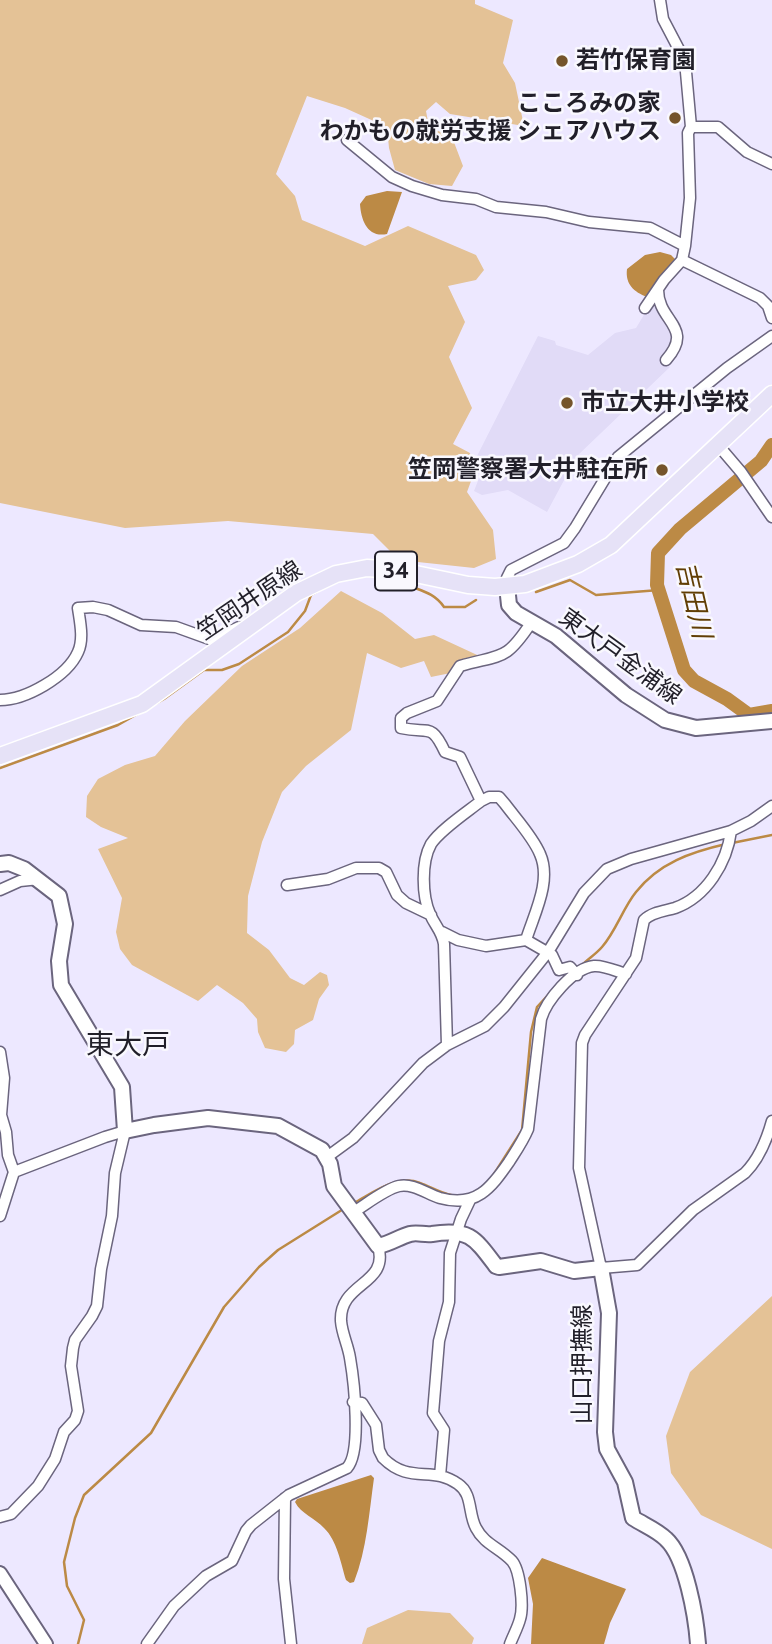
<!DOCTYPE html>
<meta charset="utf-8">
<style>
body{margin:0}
canvas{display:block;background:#ede8ff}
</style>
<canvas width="772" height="1644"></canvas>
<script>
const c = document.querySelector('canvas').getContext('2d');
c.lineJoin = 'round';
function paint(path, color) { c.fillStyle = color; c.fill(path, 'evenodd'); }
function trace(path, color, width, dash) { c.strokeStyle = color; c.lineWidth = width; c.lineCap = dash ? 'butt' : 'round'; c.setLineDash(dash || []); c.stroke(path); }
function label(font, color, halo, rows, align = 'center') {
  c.font = font + ' Cabin,"Noto Sans JP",sans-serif'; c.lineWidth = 5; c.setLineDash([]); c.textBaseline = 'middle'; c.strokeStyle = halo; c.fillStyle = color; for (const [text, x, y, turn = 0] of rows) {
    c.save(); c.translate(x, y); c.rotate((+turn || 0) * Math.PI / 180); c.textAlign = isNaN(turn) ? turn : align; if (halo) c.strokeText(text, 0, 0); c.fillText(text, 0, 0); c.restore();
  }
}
const built = new Path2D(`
 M653,300l21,32 1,9 -12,19 7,7 -93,89 -30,56 -39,-22 -26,5 -8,-4 9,-23 -6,-3v-9l61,-120 17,5 1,4 32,10 27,-22 21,-5z`);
const green = new Path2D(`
 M0,0h475v4l38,16 -10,43 12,20 9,43 -74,-12 -14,-12 -10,9 3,16 23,10 11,29 -11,20 -23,-2 -34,-14 -6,-22 -2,-21 -42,-19 -38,-12 -31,78 19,22 7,24 63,26 43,-20 68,29 8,15 -8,10 -28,6 17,36 -16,35 23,51 -19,36 17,9 4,20 -7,19 26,38 3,29 -22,9 -75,-8 -26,-26 -145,-13 -103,7 -125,-25z
 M341,591l41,22 33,26 19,-4 54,25 -8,7 -49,10 -7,-16 -23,7 -34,-15 -16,77 -45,36 -24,26 -20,50 -14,54 -1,37 22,17 21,28 14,7 16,-13 7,3 2,10 -10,14 -6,21 -18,10 -1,14 -8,8 -21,-4 -7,-16 -1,-13 -14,-16 -26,-18 -19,16 -66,-36 -12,-16 -4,-17 6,-34 -24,-49 30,-11 -27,-11 -15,-10 1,-21 11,-17 27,-14 30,-9 30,-35 57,-55 58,-38z
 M772,1296v253l-71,-34 -30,-42 -5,-37 24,-64z
 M408,1610l42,3 24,25 -2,6h-110l5,-16z`);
const water = new Path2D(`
 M387,191l15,1 -15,42c-19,4 -26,-13 -27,-30l6,-8z
 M660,252l11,3 6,6 -30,36c-13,-5 -22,-13 -20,-28l18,-14z
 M371,1475l3,3c-5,35 -7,71 -20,104l-4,1 -4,-3c-5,-16 -9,-40 -22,-52 -9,-10 -23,-14 -29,-26l2,-3z
 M542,1558l84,31 -16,34 -6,21h-73l2,-40 -5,-26z`);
const stream = new Path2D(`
 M395,578c17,13 36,10 49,29h21l11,-7
 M536,592l34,-12 26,15 63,-5
 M0,768l118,-43 46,-26 40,-29h18l17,-6 49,-32 17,-21 6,-16 7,-4
 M732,843l40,-8
 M582,965c6,-6 14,-11 20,-18 14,-16 21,-39 34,-55 23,-29 55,-40 90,-48
 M494,1174l28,-44 9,-98 6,-25 23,-25
 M354,1203c20,-11 43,-29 66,-20 11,4 20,10 31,12
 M78,1644l6,-24 -17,-34 -3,-24 11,-44 9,-23 67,-62 73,-126 35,-40 19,-17 67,-42`);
const river = new Path2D(`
 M772,445l-11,16 -81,68 -22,24 -1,32 27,85 10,11 33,18 22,16 23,-4`);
const minor = new Path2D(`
 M691,127h27l29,25 25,12
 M347,140l45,37 20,9 30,9 34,4 20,8 50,5 43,10 61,6 35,18
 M682,260l78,38 8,8 4,12
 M658,290c0,32 37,37 8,70
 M645,308l19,-28 18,-20 3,-14 5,-48 -2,-65 3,-6 -6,-66 -22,-42 -3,-19
 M718,445l23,27 31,45
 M507,586v-8l4,-8 53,-27 11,-15 43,-71 109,-89 45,-32
 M0,700c25,0 67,-23 78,-48 6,-13 2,-30 0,-44l15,-1 15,3 33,15 35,2 36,13 27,-13
 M481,801l-21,-44 -15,-5c-14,-30 -16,-18 -44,-24v-10l6,-5 30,-12 23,-35c42,-12 45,-4 71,-43
 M731,831c-4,32 -25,66 -56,77 -10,3 -23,4 -31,12l-8,38 -51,77 -3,8 -3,125 22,100 36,-3 56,-55 52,-37c13,-13 22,-34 27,-52
 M287,885l41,-6 28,-11h23l7,4 11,23 9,8 25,12
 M0,890l20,-9 19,-2
 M442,932l16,8 28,6 40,-6 26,15 7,15 11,-3 7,8
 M447,1045l-3,-101c-2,-13 -9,-18 -14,-30 -8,-18 -9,-52 1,-70 9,-14 36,-32 50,-43l8,-4h10l6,7c12,16 28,33 35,50 12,27 -6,60 -14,86
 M0,1052l4,26 -3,37 5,17 2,23 6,17
 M327,1157l26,-19 70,-75 24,-18 38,-19 19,-19 44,-55 36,-59 23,-24 24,-10 100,-28 20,-10 21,-15
 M352,1213c12,-7 33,-24 47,-27 14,-3 28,8 41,12 36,10 51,-10 69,-36 7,-11 14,-21 19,-33l13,-110c5,-18 32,-51 53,-53 9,-1 22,5 32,8
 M0,1216l14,-44 91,-35 20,-6 -10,42 -3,43 -11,53 -4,37 -5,10 -17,24 -2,8 -2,18 7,45 -3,9 -11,12 -9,27 -17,27 -27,28 -11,3
 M353,1402l9,1 14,22 3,25 4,8c27,27 49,7 75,26 15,10 10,30 18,44 8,16 24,20 36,33 8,9 12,45 8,58 -2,8 -7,17 -10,25
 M440,1476l4,-46 -11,-17 6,-72 10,-39 1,-49 11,-34 9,-19
 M285,1498l-1,81 7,65
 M147,1644l27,-38 32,-30 26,-15 14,-30 5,-6 38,-30 58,-27c15,-16 7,-87 3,-110 -2,-13 -8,-24 -9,-37 -2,-39 49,-36 37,-75`);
const tertiary = new Path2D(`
 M0,1573l46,71`);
const secondary = new Path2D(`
 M507,586l2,19 7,8 40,23 70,59 39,25 31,8 76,-7
 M0,864l9,-1 15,6 35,27 6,28 -6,37 2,24 61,102 3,44 29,-6 54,-7 70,8 44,24 8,14 4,22 44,60c12,-2 21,-9 32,-12 7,-2 14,1 22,0 37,-6 43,4 64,32l3,1 42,-6 33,10 27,-3 8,45 -4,119 2,17 18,33 8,36c11,7 24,12 33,21 20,18 30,78 32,105`);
const primary = new Path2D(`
 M0,756l142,-52 154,-111 40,-19 31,-6 14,1 30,4 57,12 27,2 30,-3 53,-20 33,-19 161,-151`);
const markers = [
 [562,61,7,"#75552b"],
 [675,118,7,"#75552b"],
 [567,403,7,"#75552b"],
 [662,470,7,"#75552b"]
];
const shields = [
 [396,571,42]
];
const shieldNames = [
 ["34",396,571]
];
const poiNames = [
 ["若竹保育園",576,61],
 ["こころみの家",661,104,"right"],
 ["わかもの就労支援 シェアハウス",661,132,"right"],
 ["市立大井小学校",581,403],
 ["笠岡警察署大井駐在所",648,470,"right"]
];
const streetNames = [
 ["笠岡井原線",250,601,-34],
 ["東大戸金浦線",620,657,36],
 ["山口押撫線",583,1364,-90]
];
const waterNames = [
 ["吉田川",693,600,77]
];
const quarterNames = [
 ["東大戸",128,1046]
];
paint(built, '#e1dbf7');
paint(green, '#e4c296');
paint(water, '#bc8a45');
trace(stream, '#bc8a45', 2.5);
trace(river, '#bc8a45', 14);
trace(minor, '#6b657e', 13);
trace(tertiary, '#6b657e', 16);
trace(secondary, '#6b657e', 18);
trace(primary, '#fff', 19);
trace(minor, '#fff', 10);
trace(tertiary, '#fff', 12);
trace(secondary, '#fff', 14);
trace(primary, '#e6e2f7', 16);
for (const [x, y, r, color] of markers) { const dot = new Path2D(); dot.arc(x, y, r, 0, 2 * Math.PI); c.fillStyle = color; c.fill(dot); trace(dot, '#f9f8fe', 2.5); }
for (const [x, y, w] of shields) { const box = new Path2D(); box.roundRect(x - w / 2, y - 19.5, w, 39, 5); c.fillStyle = '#f9f8fe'; c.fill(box); trace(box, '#211f29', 2); }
label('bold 23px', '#211f29', null, shieldNames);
label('bold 24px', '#211f29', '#f9f8fe', poiNames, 'left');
label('24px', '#211f29', '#f9f8fe', streetNames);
label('italic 26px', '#613e05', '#f9f8fe', waterNames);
label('28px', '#211f29', '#f9f8fe', quarterNames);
</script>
